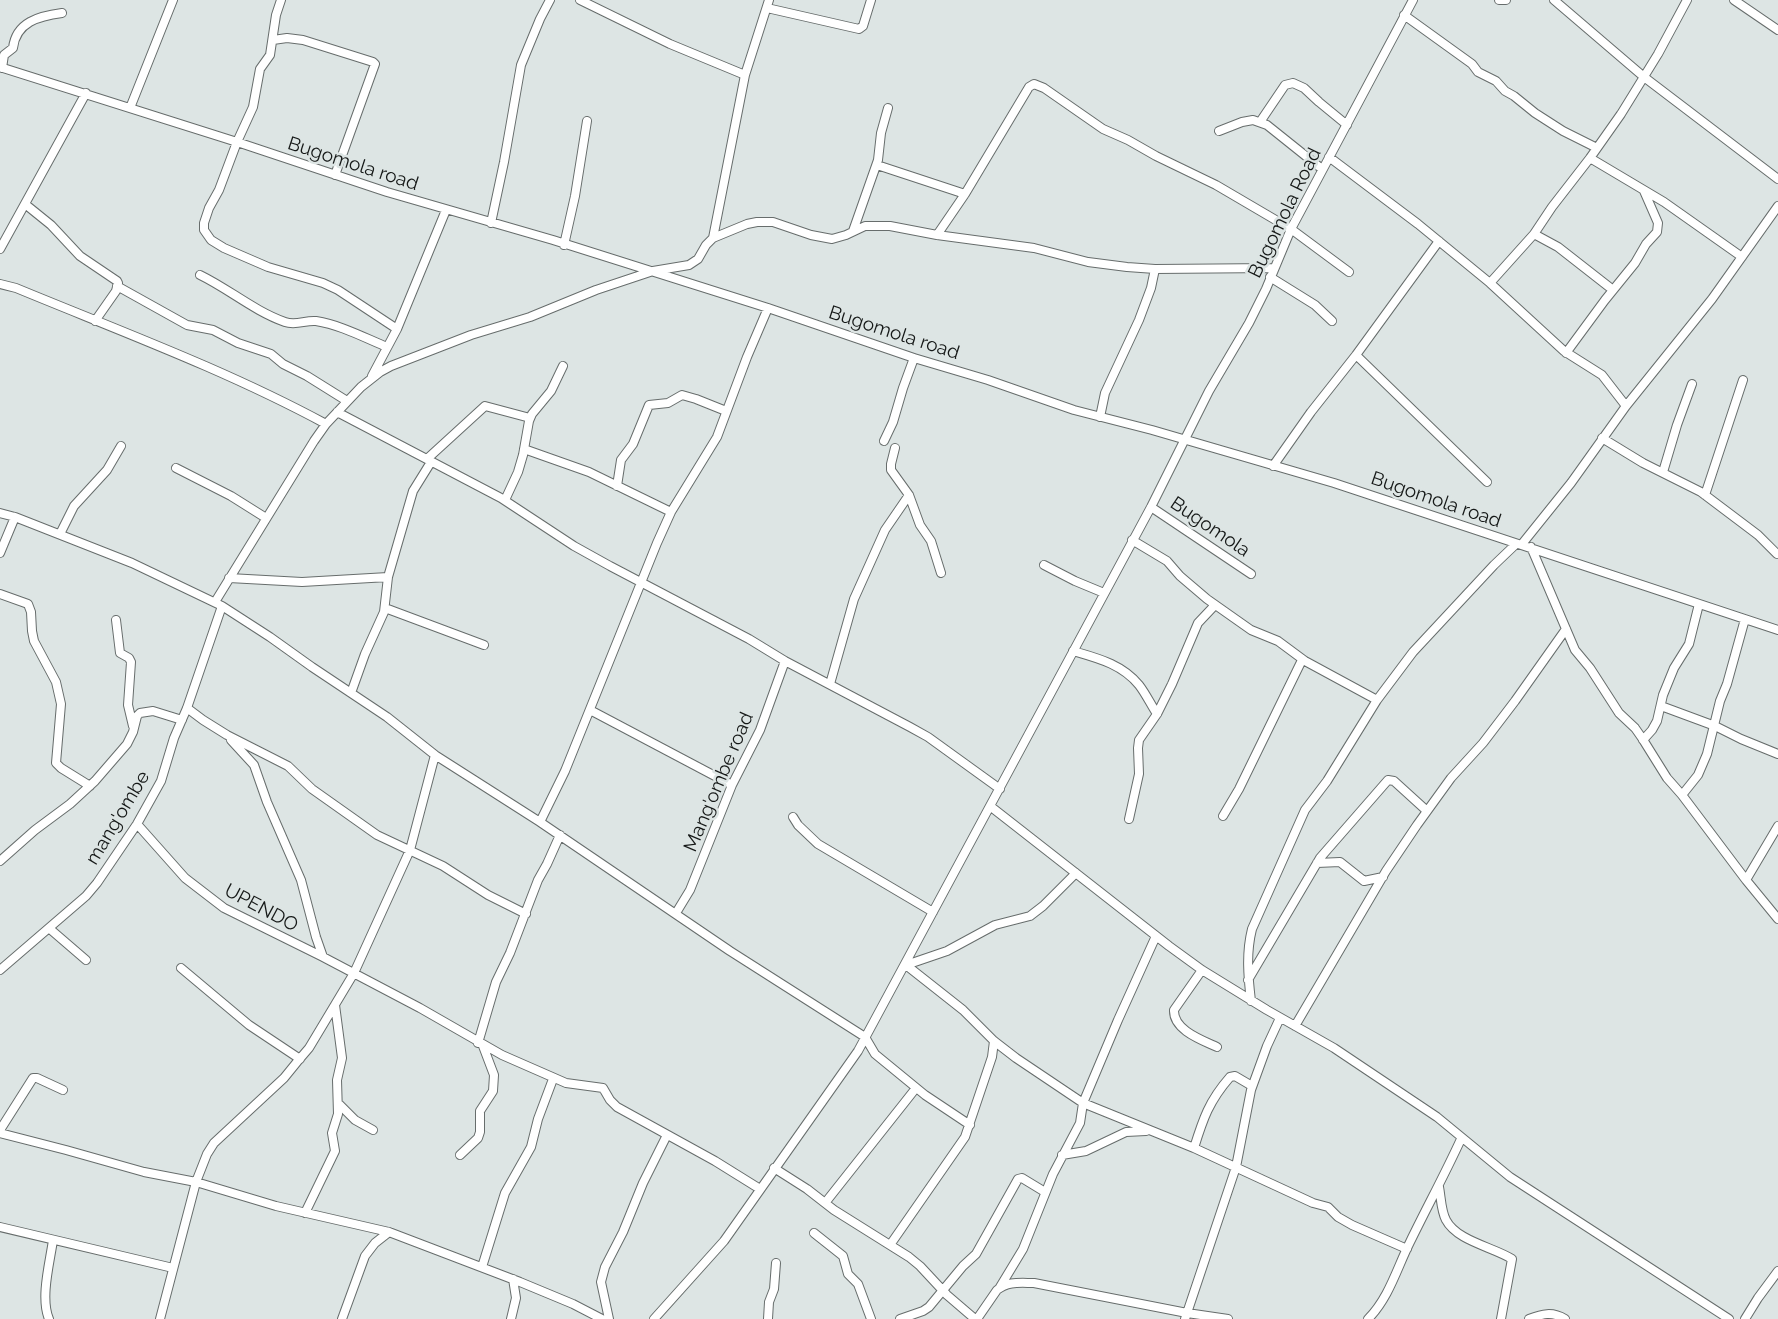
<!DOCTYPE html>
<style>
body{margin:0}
canvas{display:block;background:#dde5e4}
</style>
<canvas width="1778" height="1319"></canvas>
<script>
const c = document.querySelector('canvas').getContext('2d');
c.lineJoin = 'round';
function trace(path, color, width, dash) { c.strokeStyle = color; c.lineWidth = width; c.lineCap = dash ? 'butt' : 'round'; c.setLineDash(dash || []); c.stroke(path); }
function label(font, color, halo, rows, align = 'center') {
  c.font = font + ' Raleway,sans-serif'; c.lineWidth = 5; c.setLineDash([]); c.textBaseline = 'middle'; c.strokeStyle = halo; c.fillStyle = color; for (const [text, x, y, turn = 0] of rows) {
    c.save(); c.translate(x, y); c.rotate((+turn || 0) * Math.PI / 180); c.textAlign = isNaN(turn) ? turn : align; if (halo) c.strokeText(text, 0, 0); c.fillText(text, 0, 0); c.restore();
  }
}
const street = new Path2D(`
 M281,0l-5,15 -6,40 -10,14 -7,38 -16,35 -18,48 -10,18 -5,15v7l7,10 13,8 44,19 55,16 15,7 59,39
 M580,0l90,44 75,31
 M1499,0h7
 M1554,0l90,77 134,102
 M1734,0l44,30
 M767,8l92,21 4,-3 8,-26
 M1404,15l68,49 6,8 18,9 9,10 9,5 21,17 28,18 34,17
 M273,40l14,-2 16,2 70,22 2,2 -40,111
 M0,67l237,75 150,50 166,48 215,68 146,50 74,22 86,30 78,20 182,53 444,147
 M2,68l2,-13 9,-7c3,-26 26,-32 49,-35
 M130,108l43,-108
 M1260,122l25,-37 8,-2 11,5 15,14 28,23
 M1219,131l23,-9 11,-2 14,5 55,44
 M1329,157l89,67 72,59 74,68 38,24 24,31
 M1590,158l74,44 78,55
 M877,165l88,29
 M25,204l26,21 29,31 37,25 1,2 -2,8 -21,30
 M491,223l13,-61 17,-97 19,-46 10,-19
 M853,231l25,-71 3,-27 7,-25
 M1534,234l24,13 55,43
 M937,235l28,-41 64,-107 5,-3 10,4 59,41 25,11 28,16 60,29 75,44 58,43
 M713,238l32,-163 24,-75
 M564,245l11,-49 12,-75
 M0,249l86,-156
 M200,275c29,14 54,36 85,47 11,4 20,-2 31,-1 25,4 49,17 71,26
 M1270,277l45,28 17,16
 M1490,283l44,-49 18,-27 38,-49 31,-44 37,-60 29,-54
 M0,284l16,4c104,43 210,82 310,136
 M117,286l70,39 26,5 25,13 33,11 12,10 24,12 40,25
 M1566,353l39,-53 30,-37 11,-19 11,-12 1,-9 -14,-32
 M1356,355l131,127
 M372,376l25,-47 49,-119
 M337,412l164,86 73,48 36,20 139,73 36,22 125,66 18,10 72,52
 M1100,417l5,-24 34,-73 12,-32 4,-19
 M1602,438l41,25 58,29 57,43 19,19
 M884,441l9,-19 10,-34 11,-30
 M895,448l-4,16v6l18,25 11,30 11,16 10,32
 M524,449l65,23 82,40
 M427,459l58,-53 45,12
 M1273,466l38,-54 45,-57 83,-114
 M176,468l55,28 35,22
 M1663,472l14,-47 15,-41
 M617,486l4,-26 12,-16 16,-39 19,-2 14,-8 14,4 30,12
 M1705,495l38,-115
 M505,500l13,-28 5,-17 6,-34 3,-7 19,-23 12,-25
 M1151,507l100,67
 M0,513l15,4 117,46 90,43 48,31 42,30 75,50 48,38 105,67 190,129 135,86 10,17 50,41 45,30
 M60,534l14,-28 33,-36 14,-24
 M1132,540l35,21 13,15 27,23 44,31 27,11 27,20 72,39
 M1522,544l49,-61 55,-77 86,-107 66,-93
 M1531,547l44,103 15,18 29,45 16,15 7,10 25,40 15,17 64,85 32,39
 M0,553l15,-36
 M1044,565l31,16 29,12
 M229,578l73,4 86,-5
 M0,594l28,10 3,8 1,19 2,10 22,41 5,22 -5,59 5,5 29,18
 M215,602l99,-161 12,-17 35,-37 19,-15 11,-6 80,-31 59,-18 66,-27 57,-19 36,-6 9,-6 8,-14 7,-7 34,-14 10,-2h16l38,13 21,4 14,-4 19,-9h25l47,9 97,13 54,14 39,5 28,2 119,-1
 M385,608l99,37
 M116,620l4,33 9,5 2,4 -3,43 5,21
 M1073,651c24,7 49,13 66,34 7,9 12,20 18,29
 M830,684l24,-85 31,-69 24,-35
 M351,693l14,-39 19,-42 4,-35 25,-86 18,-29
 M1661,706l54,20 26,13 37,15
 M187,708l16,12 24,15 61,31 24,23 65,46 66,31 45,29 38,19
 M590,710l142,75
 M231,740l23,25 13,37 34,78 15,57 7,20
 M1643,740l9,-10 5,-9 6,-26 11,-27 15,-24 10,-40
 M1682,795l16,-20 9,-21 13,-53 7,-17 18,-65
 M990,806l179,140 33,24 65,40 67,38 103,69 73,60 219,142
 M1223,816l16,-27 63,-129
 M793,817l5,8 20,19 115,68
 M1129,819l10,-45 -1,-26 1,-8 18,-26 15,-30 26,-61 17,-18
 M540,822l25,-51 92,-228 14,-31 46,-75 30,-80 21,-49
 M137,824l48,54 39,30 99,49 97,51 82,47 64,28 37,5 7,12 7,7 98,54 45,28
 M0,861l35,-31 35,-26 25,-23 32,-37 6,-12 4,-16 3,-3 13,-2 29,9
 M1317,863l23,-1 24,19 19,-4
 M1746,880l32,-54
 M676,913l14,-23 42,-105 28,-55 25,-69
 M50,929l36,31
 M906,965l57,45 31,31 22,17 67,45 111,45 119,55 15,4 10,10 14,8 55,24
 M906,965l41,-14 48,-26 35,-9 13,-10 33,-33
 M181,968l68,57 51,34
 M0,970l86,-74 11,-13 40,-59 24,-43 13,-43 13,-30 35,-102
 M1202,970l-28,40c-1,20 28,30 43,37
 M1248,980l72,-122 68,-78 6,1 33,30
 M1251,1001c-3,-25 -5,-48 1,-72l53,-119 22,-29 50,-81 36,-48 81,-87 22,-21
 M1295,1026l91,-155 31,-46 34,-47 32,-35 32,-42 51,-72
 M478,1043l18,-61 14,-29 28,-73 9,-16 13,-29
 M338,1103l17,17 18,10
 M0,1130l33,-52h4l26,12
 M0,1133l66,17 78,22 52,10 80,24 113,26 131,50 53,22 29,15
 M1194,1148c9,-29 15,-47 36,-71l5,-1 17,10
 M460,1155l18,-17 2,-6v-21l13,-20 1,-16 -11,-29
 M1062,1155l24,-4 40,-19 20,-1
 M774,1168l33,21 27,21 75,47 11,9 27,29 28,24
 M1439,1187c2,10 2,24 7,33 11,21 47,27 66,39l-11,60
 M825,1203l91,-115
 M305,1213l30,-62 -3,-18 6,-19 -1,-34 5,-22 -7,-53
 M0,1227l173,41
 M814,1233l29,23 5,18 10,10 13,35
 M890,1245l75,-108 27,-80 2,-16
 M482,1267l23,-74 26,-46 7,-28 15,-40
 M1000,1287l23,-38 30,-75 27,-51 3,-20 35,-83 38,-84
 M49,1319c-9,-21 1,-57 4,-79
 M160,1319l36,-137 11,-28 7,-11 70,-65 13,-16 12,-14 45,-75 56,-123 25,-95
 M342,1319l23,-63 10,-13 14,-11
 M511,1319l5,-21 -3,-19
 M609,1319l-8,-37 4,-15 18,-35 20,-49 24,-48
 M654,1319l70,-78 134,-190 293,-544 58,-116 40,-68 17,-34 25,-60 122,-229
 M768,1319l1,-17 5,-13 2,-26
 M900,1319l23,-8 6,-4 34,-41 13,-12 42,-75 4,-1 23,14
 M977,1319l20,-29c11,-9 23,-7 37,-7l153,30 41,6
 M1185,1319l51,-152 15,-77 16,-44 13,-28
 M1368,1319c21,-21 29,-51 42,-77 17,-35 35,-68 51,-103
 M1529,1319c13,-5 23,-8 36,0
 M1745,1319l13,-21 20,-27`);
const streetNames = [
 ["Bugomola road",353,164,18],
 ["Bugomola Road",1285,213,-64],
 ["Bugomola road",894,333,18],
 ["Bugomola road",1436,500,19],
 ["Bugomola",1210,527,34],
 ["Mang'ombe road",719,782,-67],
 ["mang'ombe",118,818,-59],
 ["UPENDO",261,908,28]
];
trace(street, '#676d6c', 10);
trace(street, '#fff', 8);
label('19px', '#151817', '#dde5e4', streetNames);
</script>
